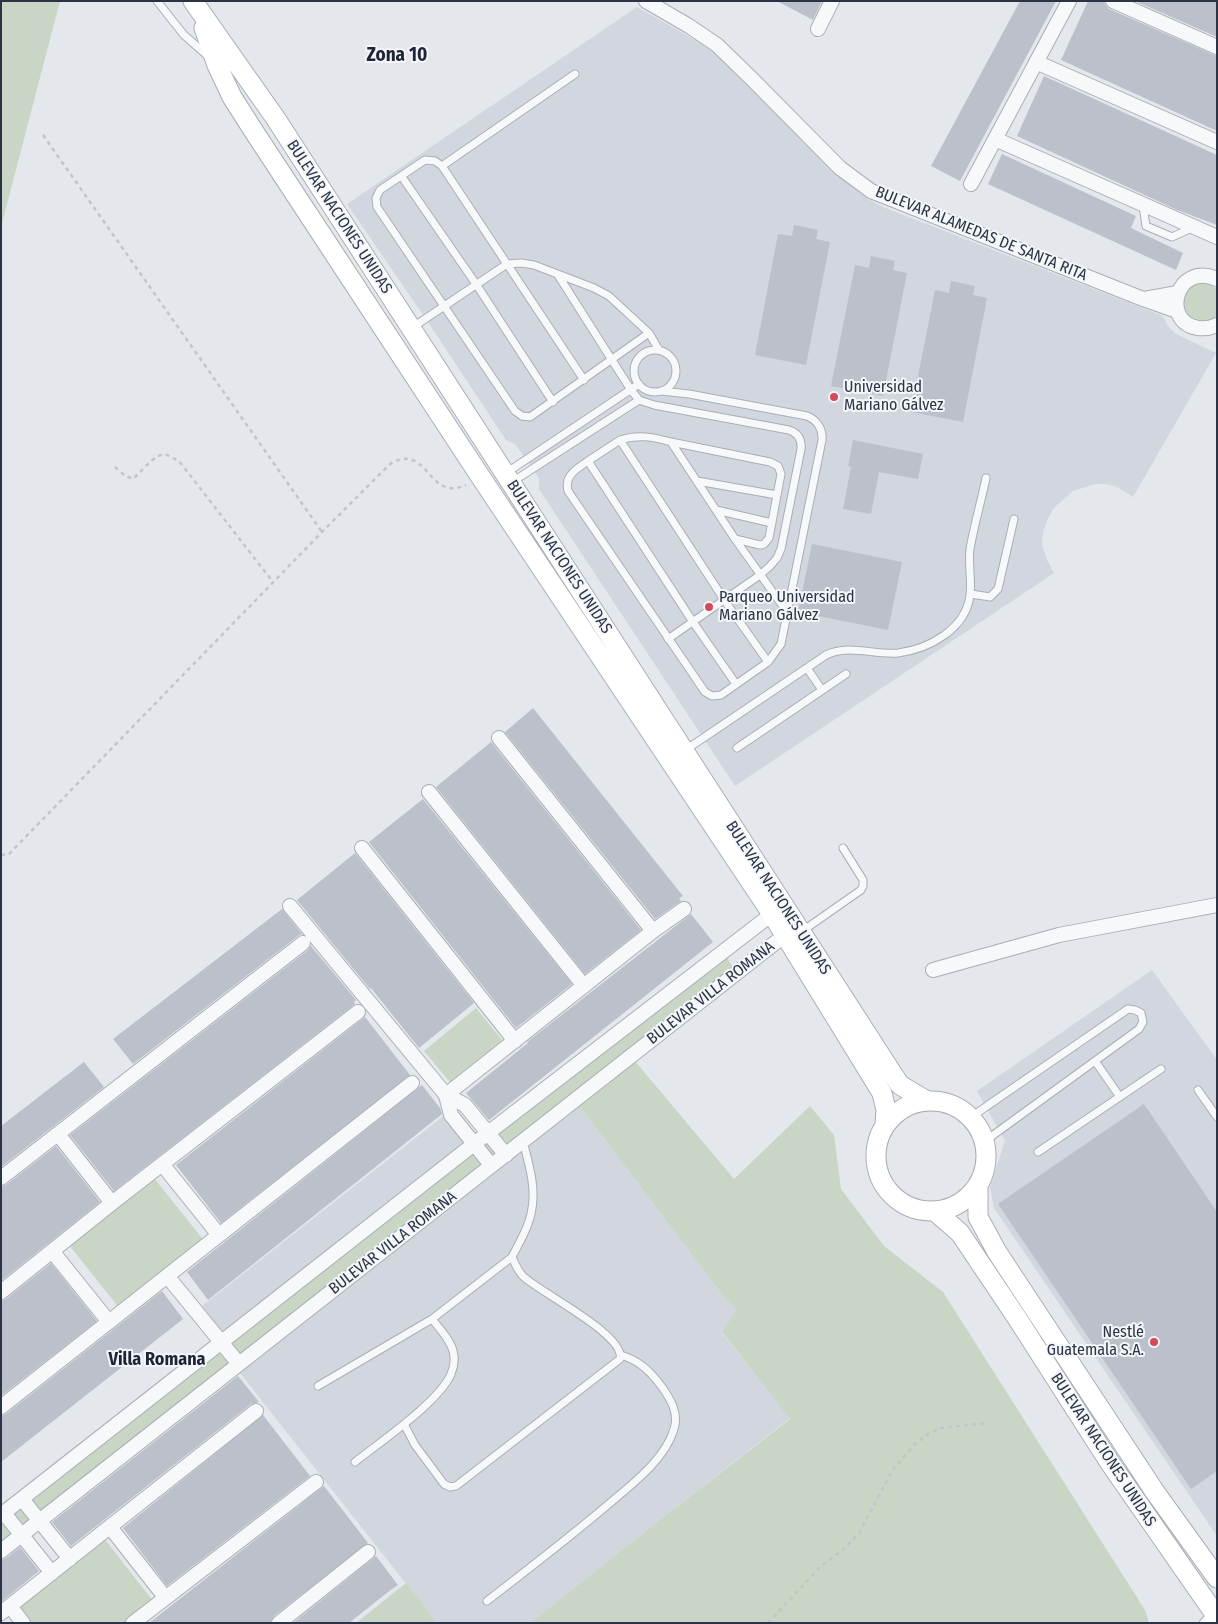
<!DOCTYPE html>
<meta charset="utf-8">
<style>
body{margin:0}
#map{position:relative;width:1218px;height:1624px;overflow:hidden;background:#e4e7ec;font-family:"Fira Sans Condensed",sans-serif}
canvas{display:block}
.frame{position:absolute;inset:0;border:2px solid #2b3445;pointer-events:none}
</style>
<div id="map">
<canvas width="1218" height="1624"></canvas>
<div class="frame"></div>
</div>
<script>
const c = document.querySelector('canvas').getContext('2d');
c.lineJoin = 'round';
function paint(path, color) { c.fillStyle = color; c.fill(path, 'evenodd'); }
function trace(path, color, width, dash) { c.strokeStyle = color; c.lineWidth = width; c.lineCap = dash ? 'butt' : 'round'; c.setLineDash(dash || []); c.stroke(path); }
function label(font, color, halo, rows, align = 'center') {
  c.font = font + ' "Fira Sans Condensed",sans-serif'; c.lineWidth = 4; c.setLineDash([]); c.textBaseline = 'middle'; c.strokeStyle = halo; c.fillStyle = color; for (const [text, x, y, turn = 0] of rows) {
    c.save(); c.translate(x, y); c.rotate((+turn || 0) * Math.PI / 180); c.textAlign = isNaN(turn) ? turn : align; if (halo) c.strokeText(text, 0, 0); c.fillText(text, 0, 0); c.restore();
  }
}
const built = new Path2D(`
 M637,7l72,41 130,128 29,23 15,8 280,109 5,10 8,8 40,19 -83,144 -16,-10 -11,-3h-11l-22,7 -19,17 -7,12 -4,13 -1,12 5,15 7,13 -319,213 -196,-297v-11l-24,-34 -9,-4 -80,-121 -79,-115z
 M1152,970l65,90v476l-223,-328 -4,-21 15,-46 -28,-50z
 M578,1104l146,193 13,12 -15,24 68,85 -129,101 -131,104h-93l-197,-250z
 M446,1114l26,32 -245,192 -25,-32z`);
const green = new Path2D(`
 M1,1h59l-59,226z
 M1203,283l7,1 7,5v28c-29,22 -52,-29 -14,-34z
 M723,952l14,21 -736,577v-35z
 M476,1008l26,32 -52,42 -26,-31z
 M634,1060l100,119 76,-73 24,29 7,54 43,57 59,46 202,318 4,13h-619l131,-104 129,-100 -68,-87 15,-23 -13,-12 -146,-193z
 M154,1178l51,64 -85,67 -51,-64z
 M103,1537l50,64 -26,22h-95l-14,-18z
 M406,1583l31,40h-81z`);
const building = new Path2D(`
 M777,1h45l-9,19z
 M1020,1h36l-96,180 -29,-15z
 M1088,1h16l2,5 3,3 108,47v75l-156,-71z
 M1135,1h82v36z
 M1044,76l173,79v70l-42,-16 -158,-73z
 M1002,154l134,62 -5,12 52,25 -7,17 -188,-86z
 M794,225l24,5 -2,9 14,3 -24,123 -51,-10 23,-121 14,2z
 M871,256l24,5 -2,9 14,3 -24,123 -52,-10 24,-121 14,3z
 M951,281l24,5 -2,9 14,3 -24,124 -52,-10 24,-122 14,3z
 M853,440l70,14 -5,25 -39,-7 -8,42 -28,-5 8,-42 -3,-1z
 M812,544l90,18 -14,68 -90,-18z
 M533,708l150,188 -4,2 2,3 -26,18 -150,-187z
 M491,742l150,188 -56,44 -149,-187z
 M423,799l149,185 -56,44 -147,-186z
 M355,853l119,150 -55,45 -48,-60 -1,1 -73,-89z
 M282,909l20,25 -4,2 -165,128 -20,-25z
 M691,914l22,28 -224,178 -23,-27 62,-50 -1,-1z
 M311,946l45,54 -2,2 1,2 -241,187 -44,-56 238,-185z
 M365,1017l45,58 -189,148 -45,-58z
 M84,1062l20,25 -103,80v-41z
 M422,1085l18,23 2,6 -234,186 -21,-28z
 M1144,1104l73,108v259l-26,18 -193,-285z
 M56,1146l44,56 -99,79v-94l5,-2z
 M51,1263l46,58 -96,75v-95l5,-2z
 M162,1291l21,28 -182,143v-46l5,-2z
 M238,1376l21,26 -8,2 -180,142 -19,-24z
 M263,1415l47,61 -143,110 -44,-58z
 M324,1486l44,57 -94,73 -4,7h-121z
 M20,1547l19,24 -38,31v-42l5,-2z
 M376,1556l22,29 -10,7 -39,31h-56z`);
const path = new Path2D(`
 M43,135l279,397
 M115,467l9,8 9,4 18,-18 7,-5 7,-2 14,7 94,121
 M1,855l8,-1 313,-322 68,-68c39,-23 37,39 76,21
 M768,1623l53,-57 25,-19 13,-14 33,-62 23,-27 13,-10 13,-6 47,-5`);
const service = new Path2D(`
 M157,1l27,34 24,21
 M442,166l133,-92
 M402,177l74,107 77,118
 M1143,205l3,21 26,11 22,-10
 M558,275l73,115 8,10 15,5 135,25c9,3 13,9 12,19l-20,100 -4,9 -7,8 -10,9 -92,64
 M413,327l94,-63 77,116
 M649,333l-119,84 -8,-1 -7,-5 -138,-204 -1,-9 4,-8 45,-30 10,1 7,5 65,98 14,-1 13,2 60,23 15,8 40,37 10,17
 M634 371a21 21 0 1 1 42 0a21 21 0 1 1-42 0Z
 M620,440l-32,21 105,161 43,62
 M671,442l99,20 8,4 3,8 -12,64 -5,6 -4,1 -25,-6
 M588,461c-11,8 -24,14 -20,30l137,201 7,4 9,-1 47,-33 13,-18 41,-204c1,-11 -5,-20 -15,-24l-118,-22 -28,-3
 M506,473l133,-89
 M697,481l80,14
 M512,482l127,-82
 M716,510l56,13
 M971,594l19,3 8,-8 16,-70
 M768,662l-43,-61 -105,-161c18,-6 33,-3 51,2l64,97 52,73
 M807,668l15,22
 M737,748l109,-74
 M684,751l142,-96c23,-11 47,0 72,-2 31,-4 68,-24 72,-58 2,-15 -2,-30 0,-46 4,-23 11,-47 16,-71
 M801,932l60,-42 2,-4v-6l-20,-32
 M1095,1061l25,36
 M1198,1090l19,27
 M971,1117l157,-108 7,1 6,3 2,9 -4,7 -154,112
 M1038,1152l123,-83
 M318,1386l114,-67 80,-62
 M404,1424l11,21 29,39 6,3 6,-1 164,-127c6,-24 -79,-66 -96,-82 -6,-5 -9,-13 -12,-20 7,-14 16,-28 19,-43 6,-25 -2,-49 -8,-73
 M355,1462c25,-20 84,-60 96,-88 3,-7 4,-16 2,-23 -3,-12 -14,-23 -21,-32
 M487,1601c39,-30 79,-61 117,-93 23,-20 61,-47 70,-79 5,-16 -3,-29 -12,-42 -12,-16 -22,-26 -41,-32
 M1203,1623l8,-9`);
const minor = new Path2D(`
 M646,1l43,25 28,19 35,34 88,89 31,23 272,108 34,12
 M1113,1l104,46
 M818,29l14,-28
 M1036,62l181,80
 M995,139l222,98
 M971,184l98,-183
 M1217,279c-41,-18 -57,43 -19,49 7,1 13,0 19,-3
 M1144,299l34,-6
 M499,738l154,193
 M429,792l155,194
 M362,848l153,193
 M290,906l156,189 5,20 40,50
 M933,970l126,-35 158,-30
 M446,1095l207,-164 31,-22
 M446,1095l19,10 41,50
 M58,1134l54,69
 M162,1164l57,71
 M1,1178l302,-235
 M52,1251l57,71
 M168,1277l71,87
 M1,1292l111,-89 246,-191
 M1,1407l411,-324
 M22,1499l48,60
 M4,1513l48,60
 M1,1515l487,-382 284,-219
 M110,1527l55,70
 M1,1551l784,-616
 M10,1606l13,17
 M1,1613l255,-202
 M133,1623l183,-141
 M279,1623l89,-71`);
const secondary = new Path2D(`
 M193,1l83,118 616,954 8,12 27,16
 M204,28l13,37 15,32 21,33 227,346 292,438 110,179 4,17 -1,15
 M876 1156a55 55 0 1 1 110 0a55 55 0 1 1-110 0Z
 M978,1187v30l19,35 158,240 62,86
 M936,1212l24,21 57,85 93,145 107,154`);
const trunk = new Path2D(`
 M1216,1615l1,8`);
const markers = [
 [834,397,5,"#d1495b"],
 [709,607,5,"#d1495b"],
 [1154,1342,5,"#d1495b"]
];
const streetNames = [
 ["BULEVAR NACIONES UNIDAS",339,217,57],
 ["BULEVAR ALAMEDAS DE SANTA RITA",981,234,22],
 ["BULEVAR NACIONES UNIDAS",559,557,57],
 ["BULEVAR NACIONES UNIDAS",778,898,57],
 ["BULEVAR VILLA ROMANA",711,993,-38],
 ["BULEVAR VILLA ROMANA",393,1243,-38],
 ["BULEVAR NACIONES UNIDAS",1103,1450,57]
];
const poiNames = [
 ["Universidad",844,388],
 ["Mariano Gálvez",844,406],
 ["Parqueo Universidad",719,598],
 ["Mariano Gálvez",719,616],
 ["Nestlé",1144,1333,"right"],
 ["Guatemala S.A.",1144,1351,"right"]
];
const neighbourhoodNames = [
 ["Villa Romana",157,1360]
];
const quarterNames = [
 ["Zona 10",397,56]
];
paint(built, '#d2d6de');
paint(green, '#c9d6c5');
paint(building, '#bbc0ca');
trace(service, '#a9aeb7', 9);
trace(minor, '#a9aeb7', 16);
trace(secondary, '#a9aeb7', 21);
trace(trunk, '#8b94a3', 24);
trace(path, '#c2c5cb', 2.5, [4, 4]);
trace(service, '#f7f8fa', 7);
trace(minor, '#f7f8fa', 14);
trace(secondary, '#fff', 19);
trace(trunk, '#fff', 22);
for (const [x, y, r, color] of markers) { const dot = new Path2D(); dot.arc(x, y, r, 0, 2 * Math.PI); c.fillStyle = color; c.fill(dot); trace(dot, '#f4f6f9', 2); }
label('16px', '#2b3445', '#f4f6f9', streetNames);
label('16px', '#2b3445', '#f4f6f9', poiNames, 'left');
label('bold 18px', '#1d2536', '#f4f6f9', neighbourhoodNames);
label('bold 19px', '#1d2536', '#f4f6f9', quarterNames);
</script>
